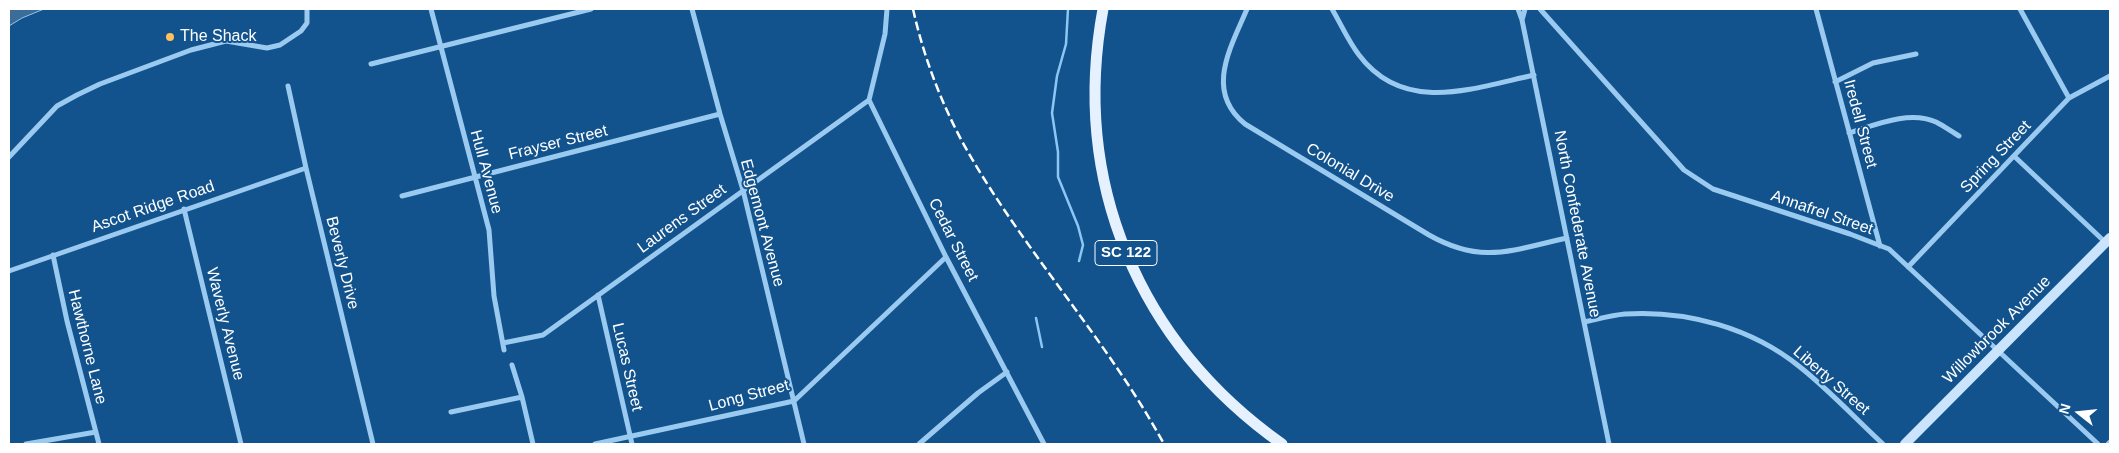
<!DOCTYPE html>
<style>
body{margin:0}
#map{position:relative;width:2119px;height:453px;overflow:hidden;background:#12538d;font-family:Arial,sans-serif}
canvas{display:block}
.frame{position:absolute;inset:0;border:10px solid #fff;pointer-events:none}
.north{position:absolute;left:2054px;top:388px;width:50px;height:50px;-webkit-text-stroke:4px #12538d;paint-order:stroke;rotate:286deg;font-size:14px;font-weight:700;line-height:20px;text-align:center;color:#fff}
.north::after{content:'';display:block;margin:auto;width:18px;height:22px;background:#fff;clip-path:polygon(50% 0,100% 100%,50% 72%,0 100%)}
</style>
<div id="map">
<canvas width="2119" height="453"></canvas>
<div class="frame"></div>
<div class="north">N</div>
</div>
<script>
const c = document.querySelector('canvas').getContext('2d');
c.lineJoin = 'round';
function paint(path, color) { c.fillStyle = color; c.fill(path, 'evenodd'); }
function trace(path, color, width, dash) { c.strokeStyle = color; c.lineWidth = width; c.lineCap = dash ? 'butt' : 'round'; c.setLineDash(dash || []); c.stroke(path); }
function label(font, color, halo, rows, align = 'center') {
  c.font = font + ' Arial,sans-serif'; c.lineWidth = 4; c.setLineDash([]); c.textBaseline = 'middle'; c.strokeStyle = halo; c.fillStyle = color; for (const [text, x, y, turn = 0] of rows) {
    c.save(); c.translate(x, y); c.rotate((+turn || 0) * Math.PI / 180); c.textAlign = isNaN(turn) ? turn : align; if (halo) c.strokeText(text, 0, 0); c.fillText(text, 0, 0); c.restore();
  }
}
const water = new Path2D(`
 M9,9h35l-22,9 -13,8z`);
const stream = new Path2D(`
 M1068,9l-2,35 -9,32 -5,37 6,39v25l20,49 5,19 -4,16
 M1036,318l6,29`);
const street = new Path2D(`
 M431,9l58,221 5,66 10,54
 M692,9l28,105 23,76 61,254
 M887,9l-2,25 -16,66 77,157 98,187
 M1247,9c-16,38 -43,82 -2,115l184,111c53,30 83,15 138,3
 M1332,9c9,15 16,32 27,46 45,60 115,33 175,20
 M1518,9l4,11
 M1525,9l-3,11 87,424
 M1540,9l144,161 29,19 137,45 39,15 209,195
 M1816,9l64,237
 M2020,9l49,89
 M371,64l220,-55
 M1835,82l38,-19 43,-9
 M288,86l18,82 67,276
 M1849,133c26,-8 60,-23 87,-11 8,4 16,10 23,14
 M2014,156l91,86
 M9,157l48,-51 20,-11 23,-11 91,-34 35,-9 41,7 13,-3 21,-14 6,-8v-14
 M402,196l318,-82
 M184,209l57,235
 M53,255l14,66 32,123
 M1908,267l161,-169 41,-22
 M9,271l297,-103
 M598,295l34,149
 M1584,322c14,-3 28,-7 41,-8 62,-4 127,14 175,53 29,23 56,52 83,77
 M503,343l40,-8 326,-235
 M512,365l10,32 11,47
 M451,412l71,-15
 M26,444l70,-12
 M595,444l199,-43 152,-144
 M919,444l59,-51 29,-21
 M2108,444l2,-2`);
const secondary = new Path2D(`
 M1905,444l205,-206`);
const primary = new Path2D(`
 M1103,9c-32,173 35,333 179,435`);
const rail = new Path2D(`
 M913,9c12,54 33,107 62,155 58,97 135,181 189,280`);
const markers = [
 [170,37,5,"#ffc15b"]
];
const shields = [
 [1126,253,62]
];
const shieldNames = [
 ["SC 122",1126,253]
];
const poiNames = [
 ["The Shack",180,37]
];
const streetNames = [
 ["Iredell Street",1860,124,75],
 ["Frayser Street",558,143,-14],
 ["Spring Street",1996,157,-46],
 ["Hull Avenue",486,172,75],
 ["Colonial Drive",1350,173,31],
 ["Ascot Ridge Road",153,207,-19],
 ["Annafrel Street",1822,213,19],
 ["Laurens Street",682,219,-36],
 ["Edgemont Avenue",762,223,75],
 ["North Confederate Avenue",1577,224,79],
 ["Cedar Street",953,240,63],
 ["Beverly Drive",342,263,76],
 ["Waverly Avenue",225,324,76],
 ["Willowbrook Avenue",1997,330,-45],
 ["Hawthorne Lane",87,347,76],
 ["Lucas Street",627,367,77],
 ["Liberty Street",1831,381,41],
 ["Long Street",749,396,-15]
];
paint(water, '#3d6c97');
trace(water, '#8cc6f5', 1);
trace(stream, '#8cc6f5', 2.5);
trace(street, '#9bcaf1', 5);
trace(secondary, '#c9e4fc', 10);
trace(primary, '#e5f1ff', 11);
trace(rail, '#fff', 2.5, [9, 4]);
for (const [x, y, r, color] of markers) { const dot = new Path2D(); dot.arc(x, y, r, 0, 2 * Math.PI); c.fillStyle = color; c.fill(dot); trace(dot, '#12538d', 2); }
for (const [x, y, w] of shields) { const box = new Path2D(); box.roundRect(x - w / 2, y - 12.5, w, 25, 4); c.fillStyle = '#12538d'; c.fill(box); trace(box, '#fff', 1); }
label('bold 15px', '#fff', null, shieldNames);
label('16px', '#fff', '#12538d', poiNames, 'left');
label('16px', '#fff', '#12538d', streetNames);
</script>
